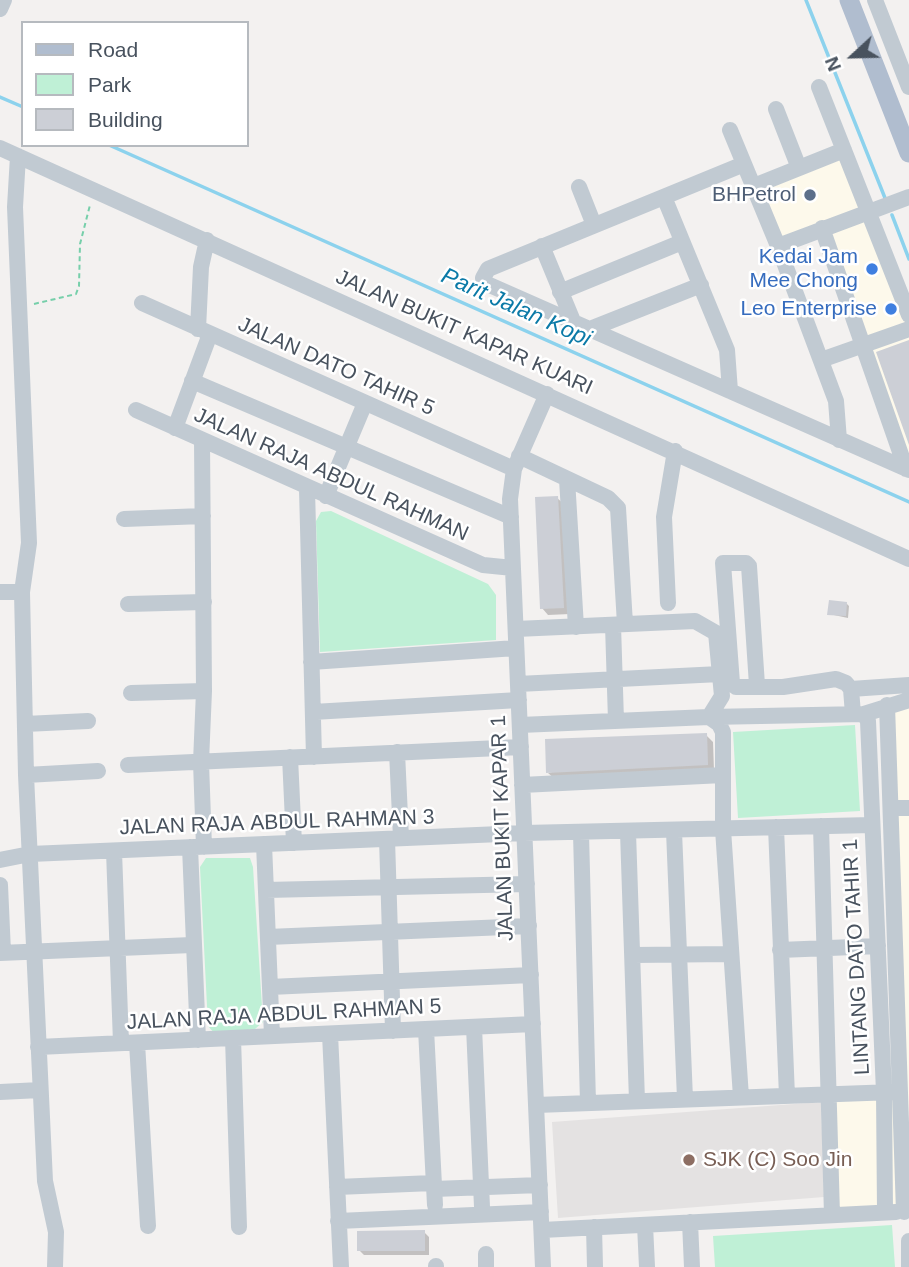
<!DOCTYPE html>
<style>
body{margin:0}
#map{position:relative;width:909px;height:1267px;overflow:hidden;background:#f3f1f0;font-family:Helvetica,sans-serif}
canvas{display:block}
.legend{position:absolute;left:21px;top:21px;width:228px;height:126px;box-sizing:border-box;background:#fff;border:2px solid #b6babf;margin:0;padding:9px 12px;list-style:none;font-size:21px;color:#48525e}
.legend li{display:flex;align-items:center;gap:14px;height:35px}
.legend b{width:35px;border:2px solid #b6babf}
.north{position:absolute;left:818px;top:21px;width:70px;height:70px;-webkit-text-stroke:5px #fff;paint-order:stroke;rotate:248deg;font-size:19px;font-weight:700;line-height:28px;text-align:center;color:#48525e}
.north::after{content:'';display:block;margin:auto;width:24px;height:32px;background:#48525e;clip-path:polygon(50% 0,100% 100%,50% 72%,0 100%)}
</style>
<div id="map">
<canvas width="909" height="1267"></canvas>
<ul class="legend">
<li><b style="height:9px;background:#b0bdcf"></b>Road</li>
<li><b style="height:19px;background:#bff0d6"></b>Park</li>
<li><b style="height:19px;background:#cccfd6"></b>Building</li>
</ul>
<div class="north">N</div>
</div>
<script>
const c = document.querySelector('canvas').getContext('2d');
c.lineJoin = 'round';
function paint(path, color) { c.fillStyle = color; c.fill(path, 'evenodd'); }
function trace(path, color, width, dash) { c.strokeStyle = color; c.lineWidth = width; c.lineCap = dash ? 'butt' : 'round'; c.setLineDash(dash || []); c.stroke(path); }
function label(font, color, halo, rows, align = 'center') {
  c.font = font + ' Helvetica,sans-serif'; c.lineWidth = 5; c.setLineDash([]); c.textBaseline = 'middle'; c.strokeStyle = halo; c.fillStyle = color; for (const [text, x, y, turn = 0] of rows) {
    c.save(); c.translate(x, y); c.rotate((+turn || 0) * Math.PI / 180); c.textAlign = isNaN(turn) ? turn : align; if (halo) c.strokeText(text, 0, 0); c.fillText(text, 0, 0); c.restore();
  }
}
const commercial = new Path2D(`
 M841,154l68,172v140l-86,-242 -42,17 -22,-53z
 M909,703v505l-74,3 -4,-112 73,-5 -13,-386z`);
const education = new Path2D(`
 M821,1102l3,95 -266,21 -6,-96z`);
const green = new Path2D(`
 M331,511l157,73 8,11v45l-176,12 -4,-131 5,-9z
 M855,725l5,86 -122,7 -5,-86z
 M206,858h44l3,9 10,155 -8,7 -40,5 -7,-8 -8,-159z
 M892,1225l3,42h-180l-2,-31z`);
const shadow = new Path2D(`
 M557,498l7,6 6,110 -22,1 -6,-7z
 M846,603l3,3 -1,12 -19,-4z
 M706,735l7,7 1,29 -159,8 -7,-6z
 M424,1232l5,5v18h-65l-5,-5z`);
const stream = new Path2D(`
 M806,0l79,198
 M0,97l23,10
 M109,145l800,357
 M892,215l17,44`);
const building = new Path2D(`
 M909,340v105l-33,-93z
 M558,496l6,112 -24,1 -5,-112z
 M829,600l18,2 -1,14 -19,-1z
 M707,733l1,32 -162,8 -1,-34z
 M425,1230v21h-68v-20z`);
const path = new Path2D(`
 M34,304l42,-10 3,-8 1,-42 10,-39`);
const minor = new Path2D(`
 M875,0l34,87
 M0,9l4,-9
 M819,87l90,228
 M776,109l23,59
 M730,130l48,116 58,155 3,39
 M0,148l909,411
 M18,156l-3,51 14,336 -7,49 4,183 19,406 11,51 -1,35
 M744,164l-256,105 -5,9 2,5 424,187
 M754,186l90,-36
 M579,187l15,38
 M664,197l63,153 3,41
 M822,228l84,241
 M542,246l31,75
 M778,246l131,-49
 M560,292l122,-50
 M142,303l372,166
 M198,329l3,-62 6,-27
 M590,329l111,-44
 M821,360l88,-31
 M192,381l319,136
 M136,410l347,155 30,3
 M175,428l35,-94
 M202,441l2,250 -3,71 3,85
 M519,456l89,42 10,10 7,116
 M567,479l9,148
 M307,489l7,268
 M326,496l39,-93
 M124,519l79,-3
 M0,592h22
 M668,603l-4,-86 11,-66
 M128,604l76,-2
 M613,625l3,96
 M516,629l179,-8 21,12 6,63 -13,21
 M311,662l205,-14
 M518,684l202,-10
 M757,685l-8,-119 -3,-3h-23l9,120 4,4h47l53,-8 10,4 5,6 2,25
 M851,689l58,-4
 M131,693l73,-2
 M887,705l17,507
 M313,712l206,-12
 M864,714l45,-14
 M709,717l155,-3 4,7 16,371 1,119
 M25,724l63,-3
 M520,725l189,-8 10,7 4,8v97l18,268
 M397,752l4,86
 M290,757l4,86
 M128,765l393,-18
 M26,775l72,-4
 M522,785l201,-10
 M891,808h18
 M821,826l11,389
 M776,827l11,269
 M674,831l11,268
 M628,832l9,269
 M581,833l7,270
 M387,839l6,192
 M264,844l8,192
 M190,847l8,193
 M114,851l7,192
 M0,860l30,-6 494,-21 348,-8
 M0,885l3,67
 M266,890l261,-6
 M268,937l261,-11
 M780,950l98,-4
 M0,953l192,-8
 M633,955l98,-1
 M270,987l261,-12
 M474,1027l8,180
 M426,1029l9,176
 M330,1034l11,233
 M233,1038l6,189
 M137,1043l11,183
 M38,1047l495,-23
 M0,1092l40,-2
 M536,1105l358,-13
 M337,1187l96,-4
 M434,1189l106,-4
 M338,1221l203,-9
 M690,1222l2,45
 M645,1225l2,42
 M594,1227l1,40
 M542,1230l354,-18
 M436,1267v-1
 M486,1267v-13
 M543,1267l-33,-768 4,-30 33,-75
 M909,1267v-26`);
const major = new Path2D(`
 M849,0l60,153`);
const markers = [
 [810,195,7,"#5c6f8a"],
 [872,269,7,"#3f7fe0"],
 [891,309,7,"#3f7fe0"],
 [689,1160,7,"#8d6e63"]
];
const serviceNames = [
 ["BHPetrol",796,195]
];
const shopNames = [
 ["Kedai Jam",858,257],
 ["Mee Chong",858,281],
 ["Leo Enterprise",877,309]
];
const streetNames = [
 ["JALAN BUKIT KAPAR KUARI",464,333,24],
 ["JALAN DATO TAHIR 5",336,367,24],
 ["JALAN RAJA ABDUL RAHMAN",331,475,24],
 ["JALAN RAJA ABDUL RAHMAN 3",277,823,-2],
 ["JALAN BUKIT KAPAR 1",503,828,-92],
 ["LINTANG DATO TAHIR 1",857,957,-93],
 ["JALAN RAJA ABDUL RAHMAN 5",284,1015,-3]
];
const educationNames = [
 ["SJK (C) Soo Jin",703,1160]
];
const waterNames = [
 ["Parit Jalan Kopi",516,308,24]
];
paint(commercial, '#fdf9eb');
paint(education, '#e4e2e2');
paint(green, '#bff0d6');
paint(shadow, '#0003');
trace(stream, '#8cd2ed', 3.5);
paint(building, '#cccfd6');
trace(path, '#76cfaa', 2, [5, 3.5]);
trace(minor, '#c1cad2', 16);
trace(major, '#b0bdcf', 19);
for (const [x, y, r, color] of markers) { const dot = new Path2D(); dot.arc(x, y, r, 0, 2 * Math.PI); c.fillStyle = color; c.fill(dot); trace(dot, '#fff', 2.5); }
label('21px', '#4e5e75', '#fff', serviceNames, 'right');
label('21px', '#366cbe', '#fff', shopNames, 'right');
label('21px', '#48525e', '#fff', streetNames);
label('21px', '#785e54', '#fff', educationNames, 'left');
label('italic 23px', '#0b7aa7', '#fff', waterNames);
</script>
